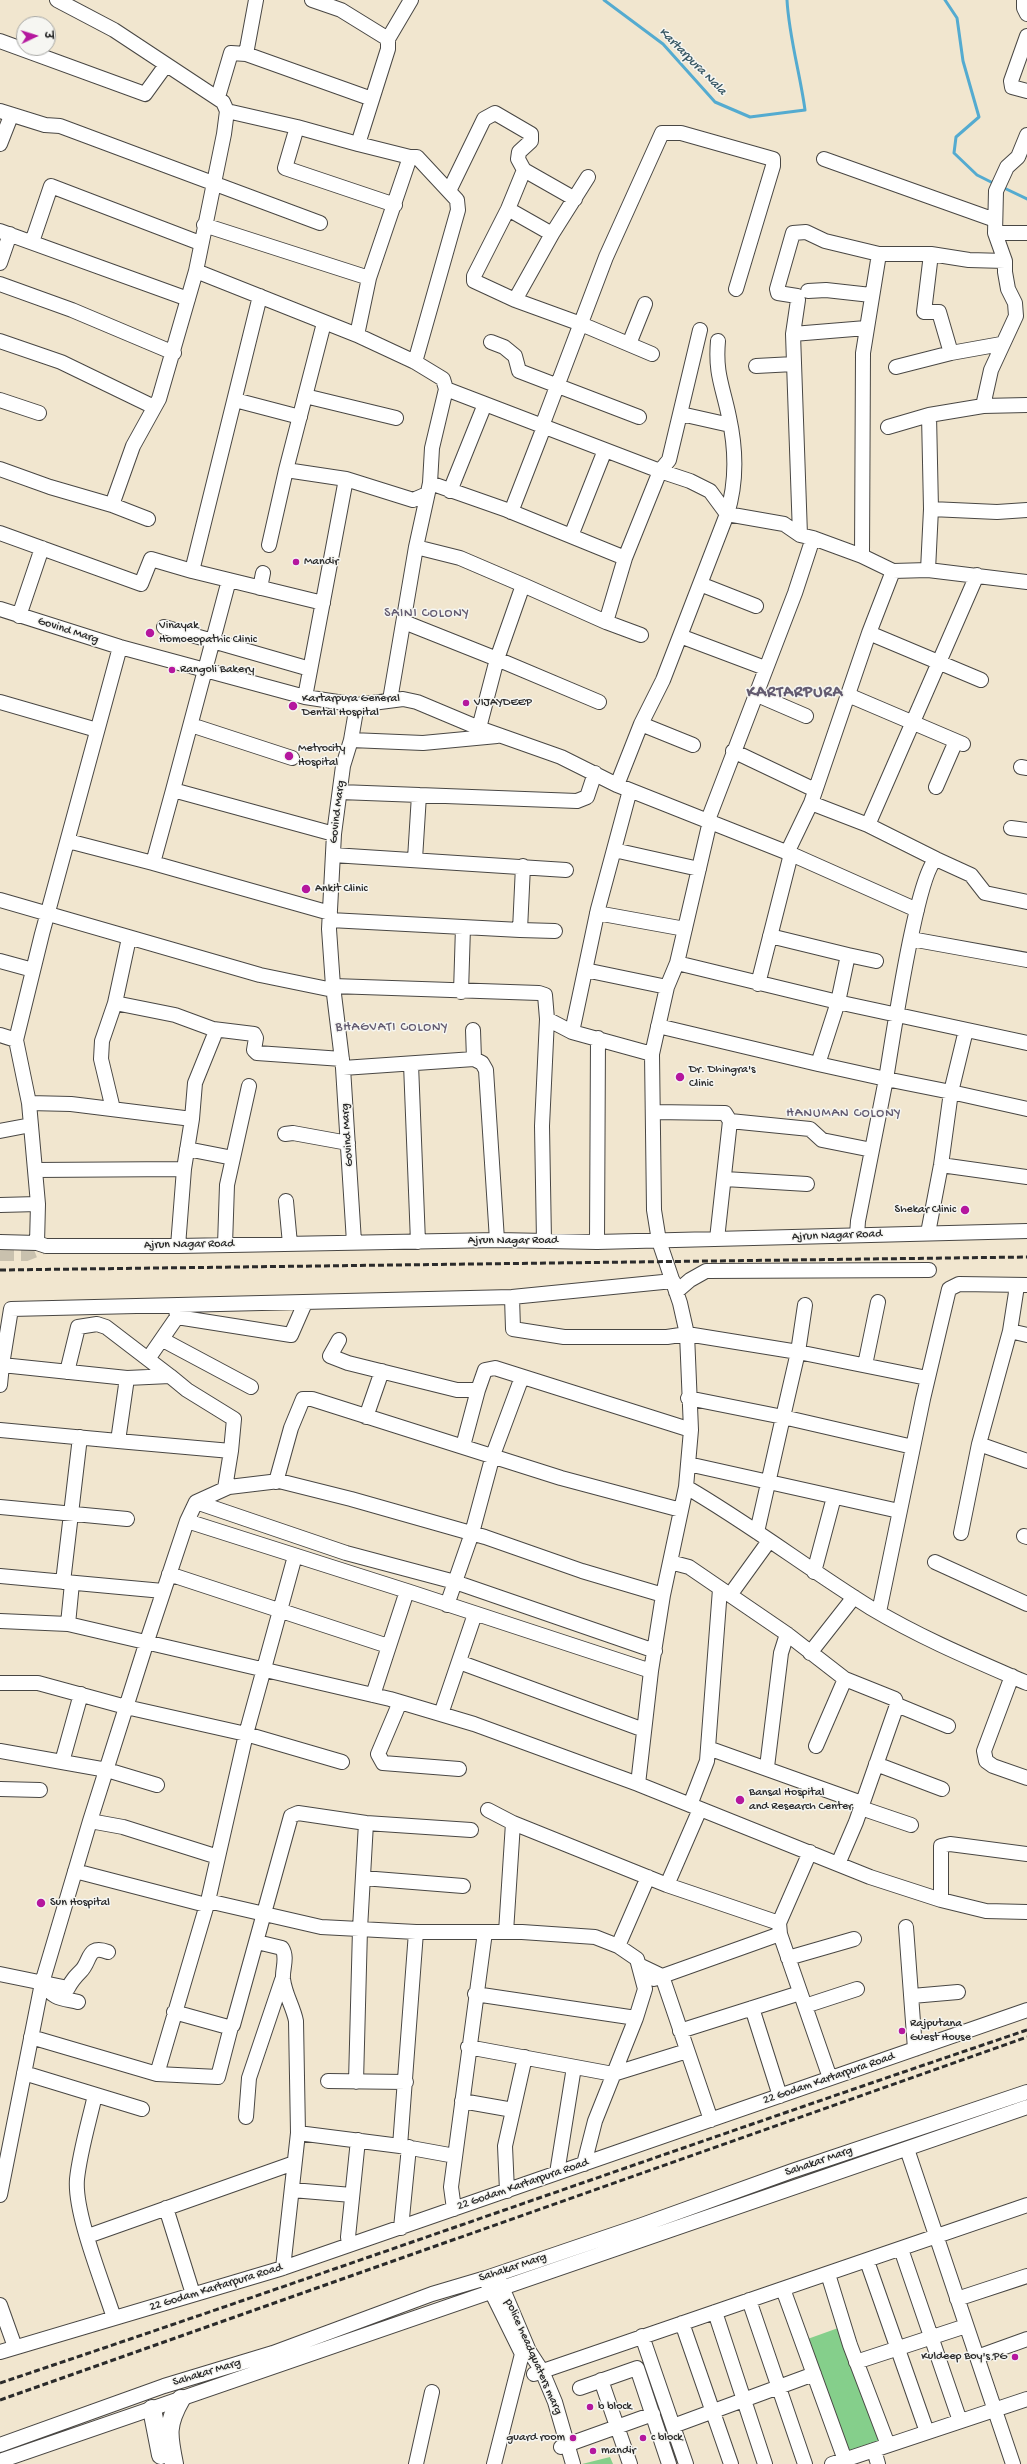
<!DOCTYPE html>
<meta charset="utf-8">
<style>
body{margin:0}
#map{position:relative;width:1027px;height:2464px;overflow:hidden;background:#f1e6cf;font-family:"Gochi Hand","Playpen Sans Deva",sans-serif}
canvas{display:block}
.north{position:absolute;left:16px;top:16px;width:40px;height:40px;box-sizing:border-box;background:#f6f6f2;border:1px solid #a5a5a2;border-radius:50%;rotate:86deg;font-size:11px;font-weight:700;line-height:16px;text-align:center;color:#2b2b2b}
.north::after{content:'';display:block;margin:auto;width:14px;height:18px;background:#b5179e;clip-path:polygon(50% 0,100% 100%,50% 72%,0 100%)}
</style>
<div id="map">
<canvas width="1027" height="2464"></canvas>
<div class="north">उ</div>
</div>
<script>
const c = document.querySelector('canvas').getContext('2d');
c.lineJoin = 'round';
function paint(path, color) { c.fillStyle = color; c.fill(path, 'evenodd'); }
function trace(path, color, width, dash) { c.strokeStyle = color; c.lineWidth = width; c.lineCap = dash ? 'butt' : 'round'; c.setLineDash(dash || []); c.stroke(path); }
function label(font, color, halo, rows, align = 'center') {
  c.font = font + ' "Gochi Hand",sans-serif'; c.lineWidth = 3; c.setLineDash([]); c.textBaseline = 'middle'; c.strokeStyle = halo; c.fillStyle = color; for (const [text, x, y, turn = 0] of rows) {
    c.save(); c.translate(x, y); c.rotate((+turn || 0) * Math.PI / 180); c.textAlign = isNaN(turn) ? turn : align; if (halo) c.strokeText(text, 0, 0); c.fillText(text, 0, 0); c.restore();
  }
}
const green = new Path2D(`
 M841,2327l40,114 -39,14 -40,-114z
 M610,2457l3,7h-31z`);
const stream = new Path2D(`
 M604,0l59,44 52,58 35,15 55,-7c-5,-37 -16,-73 -18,-110
 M945,0l12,18 6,43 16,56 -23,20 -2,16 23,22 18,9
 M1002,187l25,12`);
const minorTunnel = new Path2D(`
 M0,1254h26l20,-8`);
const minor = new Path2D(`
 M57,0l57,30 109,72 4,9 -3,23 -28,137 161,64 58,27 28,17 3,10
 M1024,0v8l3,6
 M1027,36l-16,45 1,6 15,4
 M388,39l23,-39
 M0,41l145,53 21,-29
 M246,54l10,-54
 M218,97l13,-44 15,1 126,45
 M0,111l45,14 15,1 260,97
 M227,111l70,16 -12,41 110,37
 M297,127l61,17 30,-95v-10l-47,-29 -29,-10
 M1027,135l-9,22 -11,10 -11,24 -1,42 10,28v11l3,17 7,14 1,13 -25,54 -8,36 -54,9 2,94 -3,61 99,12
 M0,144l11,-28
 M358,144l52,13
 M824,159l171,61
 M524,170l-16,39 -34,67v5l41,19 66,24 71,30
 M449,191l35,-72 11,-6 36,21v7l-12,11 -1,7 6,11 51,29
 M508,209l44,25
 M204,225l165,53
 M0,231l188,68
 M995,233h32
 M32,242l19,-56 149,57
 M879,254l-16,99 -1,203 31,15
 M931,254l-7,58h15l12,41
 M0,263l10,-29
 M0,284l72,26 102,43
 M808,291l18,-1 45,5
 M260,296l-68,275 131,32
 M515,300l37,-66 36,-57
 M324,323l-38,147 60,9 67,21 14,-6
 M793,334l73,-6
 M357,335l12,-57 41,-121h7l40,43 1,10 -43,152
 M0,341l61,21 93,45
 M718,341c-3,33 5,46 11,76 7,32 8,65 -2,97
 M491,342l13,5 11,9 4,15 120,46
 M629,344l16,-40
 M756,366l38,-2
 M896,367l55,-14 50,-9
 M305,396l91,22
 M0,400l39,13
 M235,400l65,17
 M983,406l44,-1
 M681,414l49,11
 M542,426l64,-169 56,-124h19l92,26v7l-37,123
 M888,427l41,-12
 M0,469l50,18 62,18
 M430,483l2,-35 14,-59 214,82 9,-11 31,-130
 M450,491l35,-87
 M931,509l66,3 30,-2
 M511,512l33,-85
 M148,519l-36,-14 21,-59 26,-47 37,-128
 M0,533l141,51 10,-25 41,12
 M800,535l-7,-201 5,-34 -1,-4 -19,-3 -1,-4 16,-56 13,-1 19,9 54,13h52l38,6 36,1
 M571,536l34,-86
 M269,545l17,-75
 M416,547l44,11 63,27
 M229,580l-56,210 161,44
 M700,584l56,22
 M260,588l3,-15
 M0,609l120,38 185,50 52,8 46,-6 14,3 62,26 82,29 56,28 174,69
 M19,616l23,-68
 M404,622l93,37 102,43
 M606,622l35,13
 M164,627l146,42
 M869,633l112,47
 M680,636l85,32
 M755,694l51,22
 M848,695l115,49
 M305,697l41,-218
 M390,700l26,-153 14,-64 77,27 118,48
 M0,702l97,28
 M641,724l52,21
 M191,725l101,33
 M479,728l18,-69 26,-74 83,37 19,-64 35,-87 30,10 20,10 17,23
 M351,740l72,3 74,-7
 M733,751l82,39
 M1021,767l6,1
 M617,785l24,-61 22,-44 64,-166 57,10 16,11 13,3
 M936,787l20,-46
 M340,792l237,9 10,-4 8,-24
 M811,803l58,-170 24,-62 35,-1
 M708,820l87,-227 18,-55 49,18
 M868,825l68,34
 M1011,828l16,2
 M68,841l85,22 20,-73
 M614,850l85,19
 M787,853l24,-50 57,22 109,-250
 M333,855l233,15
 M415,859l4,-64
 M153,863l177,50
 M523,866l-3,64 35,1
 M0,900l260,75 73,15
 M597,913l88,16
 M330,920l190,10
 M770,936l78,19 -10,47 -20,62 68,15 -28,142 -1,14
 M129,938l-14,65 60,12 38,14 1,7 -19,47 -3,36
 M911,939l116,21
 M848,955l28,6
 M0,961l33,9
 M677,963l33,-142
 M585,970l82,17
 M758,984l33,-130 126,56
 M333,986l206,7 6,2 2,24
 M461,992l2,-65
 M658,1026l160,38
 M213,1029l41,5 2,4 -2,12 3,3 85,6
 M473,1030l1,29
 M966,1030l-15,62 76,17
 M572,1032l26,-123 32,-119
 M0,1035l16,5
 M411,1064l7,178
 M343,1068l131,-9 8,4 4,7 11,170
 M29,1103l42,1 121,15 -8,50 -6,77
 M113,1109l-12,-50 1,-18 13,-38
 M653,1112l72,1 5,8 80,8 12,11 50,10
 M0,1131l31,-6
 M285,1134l8,-1 55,10
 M187,1149l46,9
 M941,1165l86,12
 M35,1170l149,-1
 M725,1179l82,5
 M286,1201l4,43
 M0,1205l38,-1
 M928,1233l13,-68 10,-73 -65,-13c6,-35 30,-203 50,-220l35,16 14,18 42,9
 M717,1239l13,-118
 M544,1241l-2,-115 5,-107 25,13 80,22
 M0,1242l37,1 9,3h132l319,-6 100,2 430,-11
 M354,1242l-11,-174 -10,-82 -4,-57 5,-95 9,-68 8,-26 6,-35
 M597,1242l1,-204
 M37,1243l1,-39 -9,-101 -13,-63 26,-106 78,-287
 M225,1245l2,-60 22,-99
 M1017,1286l-7,45 17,4
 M676,1292l14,-12 16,-9 223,-1
 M512,1297l1,32 51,8h103l20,-3 111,18 -15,65 130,30
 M805,1305l-7,47 129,26
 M177,1317l114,18 14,-32
 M1010,1331l-31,113 48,17
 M163,1340l88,47
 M339,1340l-9,16 18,7 109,27h21l-15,56
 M148,1359l29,-42 -1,-9
 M2,1365l9,-56 501,-12 161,-16
 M865,1365l13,-63
 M67,1372l11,-45 19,-3 9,3 64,49
 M127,1378l43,-2 17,14 47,29 -3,32
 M0,1385l2,-20 125,13 -9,63 -118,-11
 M478,1390l7,-20 10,-2 196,62
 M688,1398l95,19 -26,115
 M366,1417l16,-46
 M118,1441l113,10 -6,37
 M688,1464l211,47
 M276,1482l15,-54 12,-29h9l249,79 120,32
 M686,1487c64,37 122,82 185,121 50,30 103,52 156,75
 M196,1502l150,51 109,29 200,69
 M0,1507l127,12
 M187,1521l220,70
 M961,1533l18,-89
 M1024,1536l3,1
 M670,1562l19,5 98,67 58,45 50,20 2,6 -41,117 -18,42
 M935,1562l92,42
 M814,1572l20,-75
 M169,1574l219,72
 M0,1576l163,15
 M63,1582l17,-145
 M730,1595l39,-54
 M447,1605l25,-72 21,-78 29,-78
 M879,1612l44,-213 26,-110 10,-5 68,1
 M0,1621l68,3 322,75 84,25 164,60 232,93 71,23 45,11 41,1
 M68,1624l4,-41
 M810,1653l44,-56
 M459,1662l185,68
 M1012,1676l-28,75 2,10 7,5 34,12
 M0,1683h38l88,24 120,27 96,28
 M81,1694l-19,68 45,8 50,15
 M373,1695l34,-104 244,80
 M400,1702l-22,52 5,9 76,6
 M897,1705l51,21
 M441,1714l34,-100
 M816,1746l29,-67
 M708,1748l154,55
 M0,1751l62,11
 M876,1764l66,25
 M767,1767l14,-114 6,-19
 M638,1784l13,-113 12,-76 23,-108 5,-57 -4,-96 -7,-31 -21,-62 -5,-31 -2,-156 15,-67 10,-24 165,40 185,40
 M0,1789l40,1
 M690,1805l17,-44 13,-172
 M861,1808l50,17
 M488,1810l25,13 154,62 112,38 1,11 50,144
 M90,1821l33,6 95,30
 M75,1871l131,34
 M363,1878l100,8
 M667,1885l33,-76
 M941,1900v-54l9,-2 77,10
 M208,1901l113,26 95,5h106l73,5 23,9 19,13 8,30 -9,29 -41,103 -11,43
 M779,1923l31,-71
 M906,1927l9,122
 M506,1932l7,-109
 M257,1942l25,6c6,10 0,21 1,31 2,16 10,27 13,42l2,112 -15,135
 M618,1946l30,-69
 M788,1958l66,-19
 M641,1966l21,10 49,144
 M0,1974l68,14c4,-8 7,-11 13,-17 10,-10 6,-27 27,-19
 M654,1979l126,-45
 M48,1984c0,15 19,15 30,18
 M475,1994l161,24
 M912,1996l46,-4
 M805,2006l52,-17
 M752,2008l28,88
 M174,2012l54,15 5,-2 58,-209 7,-3 68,10 105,7
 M680,2031l120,-38
 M31,2037l126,37 51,-173 38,-167 49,-178
 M468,2047l145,27 74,-23
 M24,2073l118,36
 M157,2074l61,3 13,-50
 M328,2081l78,1
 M356,2082l4,-153 6,-106
 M95,2095c-6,27 -15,56 -18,84 -3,34 26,104 37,139
 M462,2101l51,9
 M246,2117l3,-39 33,-98
 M298,2133l102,13 55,10
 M400,2146l16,-214
 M907,2149l106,315
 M557,2173l17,-106
 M292,2190l60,5
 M507,2191l-2,-45 20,-89
 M0,2195l42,-212 48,-162 57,-180 40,-120 9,-19 33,-15 50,-6 72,18 134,38 97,34 81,24
 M166,2208l27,86
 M454,2209l-3,-22 34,-255
 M401,2228l8,-81
 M88,2236l206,-73
 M349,2245l-1,-8 10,-97
 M901,2249l59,172
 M867,2261l60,171
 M828,2274l22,71 38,100
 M499,2280l30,71 13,20 13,31 18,62
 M488,2285l35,71
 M783,2289l62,171
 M957,2299l70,-23
 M749,2300l56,164
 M0,2305l15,42
 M715,2312l50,152
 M682,2323l49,141
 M642,2336l44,128
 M0,2352l283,-84 744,-258
 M977,2357l50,-18
 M856,2362l110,-36
 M534,2374l493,-169
 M601,2380l29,84
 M580,2388l57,-20 32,96
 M673,2426l141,-52
 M0,2445l164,-59 109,-33 159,-59 54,-16 156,-53 150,-54 235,-79
 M561,2447l92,-33
 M874,2450l4,14
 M0,2461l1027,-354
 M416,2464l16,-72
 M494,2464l28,-110
 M832,2464l195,-65`);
const major = new Path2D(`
 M152,2409l9,46
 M174,2464c-6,-29 -8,-39 7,-65`);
const rail = new Path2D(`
 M0,1270l1027,-13
 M0,2383c343,-115 684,-237 1027,-353
 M0,2400l1027,-363`);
const markers = [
 [296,562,4,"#b5179e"],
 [150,633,5,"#b5179e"],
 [172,670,4,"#b5179e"],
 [466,703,4,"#b5179e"],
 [293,706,5,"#b5179e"],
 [289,756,5,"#b5179e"],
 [306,889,5,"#b5179e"],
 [680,1077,5,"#b5179e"],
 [965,1210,5,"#b5179e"],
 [740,1800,5,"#b5179e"],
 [41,1903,5,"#b5179e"],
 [902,2031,4,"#b5179e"],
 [1015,2357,4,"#b5179e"],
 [590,2407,4,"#b5179e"],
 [573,2438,4,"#b5179e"],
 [643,2438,4,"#b5179e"],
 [593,2451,4,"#b5179e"]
];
const poiNames = [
 ["Mandir",304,562],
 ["Vinayak",159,626],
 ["Homoeopathic Clinic",159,640],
 ["Rangoli Bakery",180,670],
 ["Kartarpura General",302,699],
 ["Dental Hospital",302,713],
 ["VIJAYDEEP",474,703],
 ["Metrocity",298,749],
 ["Hospital",298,763],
 ["Ankit Clinic",315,889],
 ["Dr. Dhingra's",689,1070],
 ["Clinic",689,1084],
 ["Shekar Clinic",956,1210,"right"],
 ["Bansal Hospital",749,1793],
 ["and Research Center",749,1807],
 ["Sun Hospital",50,1903],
 ["Rajputana",910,2024],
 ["Guest House",910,2038],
 ["Kuldeep Boy's PG",1007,2357,"right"],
 ["b block",598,2407],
 ["guard room",565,2438,"right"],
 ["c block",651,2438],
 ["mandir",601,2451]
];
const streetNames = [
 ["Govind Marg",68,631,18],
 ["Govind Marg",338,812,-83],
 ["Govind Marg",348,1135,-94],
 ["Ajrun Nagar Road",837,1236,-2],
 ["Ajrun Nagar Road",513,1241],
 ["Ajrun Nagar Road",189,1245,-1],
 ["22 Godam Kartarpura Road",829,2079,-19],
 ["Sahakar Marg",819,2162,-19],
 ["22 Godam Kartarpura Road",523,2185,-19],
 ["Sahakar Marg",513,2268,-18],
 ["22 Godam Kartarpura Road",216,2288,-17],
 ["police headquaters marg",533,2357,66],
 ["Sahakar Marg",207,2373,-17]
];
const waterNames = [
 ["Kartarpura Nala",692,62,45]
];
const neighbourhoodNames = [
 ["SAINI COLONY",427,614],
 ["BHAGVATI COLONY",392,1028],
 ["HANUMAN COLONY",844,1114]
];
const districtNames = [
 ["KARTARPURA",795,694]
];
paint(green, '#85cf8b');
trace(stream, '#54abd0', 3);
trace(minorTunnel, '#c9c1ae', 14, [14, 7]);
trace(minor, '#494744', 16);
trace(major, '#494744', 20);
trace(minor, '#fff', 14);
trace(major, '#fff', 18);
trace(rail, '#2b2b2b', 3, [6, 3]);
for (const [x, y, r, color] of markers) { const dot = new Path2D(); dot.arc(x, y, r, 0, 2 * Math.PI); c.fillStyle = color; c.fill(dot); trace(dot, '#f6f6f2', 1.5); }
label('12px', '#2b2b2b', '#f6f6f2', poiNames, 'left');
label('12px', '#2b2b2b', '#f6f6f2', streetNames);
label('italic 13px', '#395865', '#f6f6f2', waterNames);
c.letterSpacing = '1px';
label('13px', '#635b70', '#f6f6f2', neighbourhoodNames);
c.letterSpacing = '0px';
c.letterSpacing = '1px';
label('bold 16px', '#635b70', '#f6f6f2', districtNames);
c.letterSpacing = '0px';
</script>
